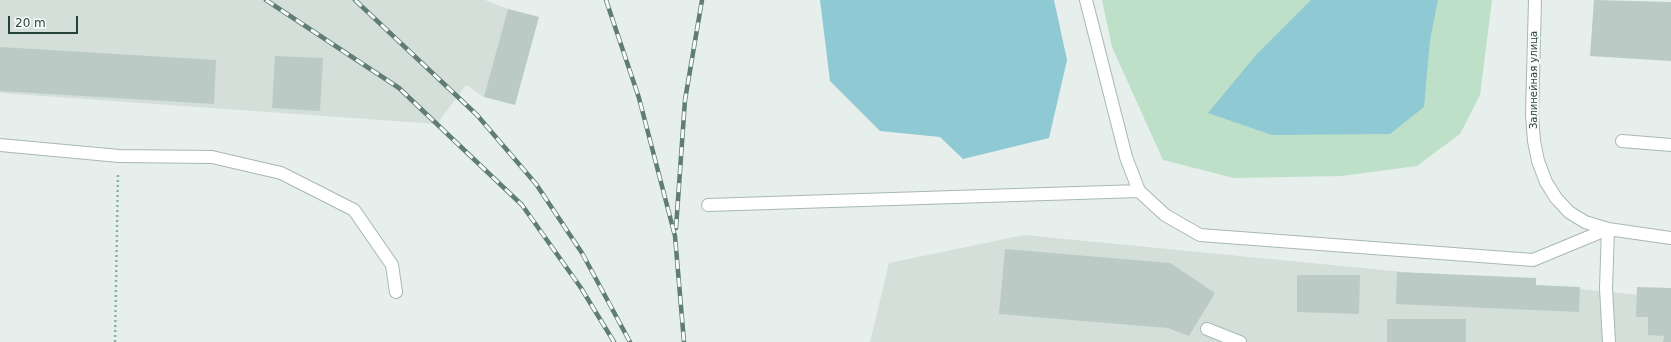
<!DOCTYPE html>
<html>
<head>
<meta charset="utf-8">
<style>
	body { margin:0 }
	#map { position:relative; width:1671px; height:342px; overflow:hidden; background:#e6efeb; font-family:"DejaVu Sans",sans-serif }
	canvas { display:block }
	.scale { position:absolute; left:8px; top:16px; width:70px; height:18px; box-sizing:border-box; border:2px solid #24423a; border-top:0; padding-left:5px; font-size:12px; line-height:14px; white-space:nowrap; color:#24423a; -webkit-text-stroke:3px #f7fbf9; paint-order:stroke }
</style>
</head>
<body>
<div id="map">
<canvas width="1671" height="342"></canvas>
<div class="scale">20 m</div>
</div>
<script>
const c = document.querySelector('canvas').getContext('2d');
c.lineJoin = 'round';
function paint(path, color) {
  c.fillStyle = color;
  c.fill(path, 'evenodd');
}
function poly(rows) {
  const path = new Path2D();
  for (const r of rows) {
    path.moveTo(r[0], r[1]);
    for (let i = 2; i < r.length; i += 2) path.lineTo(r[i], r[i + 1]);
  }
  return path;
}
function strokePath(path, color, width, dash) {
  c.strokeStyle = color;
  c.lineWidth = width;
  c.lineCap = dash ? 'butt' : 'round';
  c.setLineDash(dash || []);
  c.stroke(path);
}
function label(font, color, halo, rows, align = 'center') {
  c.font = font + ' "DejaVu Sans",sans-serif';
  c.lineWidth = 4;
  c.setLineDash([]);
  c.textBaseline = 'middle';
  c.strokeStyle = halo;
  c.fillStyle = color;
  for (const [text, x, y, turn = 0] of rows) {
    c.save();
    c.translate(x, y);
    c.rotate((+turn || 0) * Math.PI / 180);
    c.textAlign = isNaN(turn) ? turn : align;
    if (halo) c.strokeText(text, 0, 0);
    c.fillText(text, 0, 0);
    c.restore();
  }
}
paint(poly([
	[0,0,485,0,508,9,539,17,484,97,466,85,437,124,0,93],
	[1024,235,1671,298,1671,342,870,342,889,263]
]), '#d4dfda');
paint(poly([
	[1102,0,1492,0,1480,95,1460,134,1417,166,1342,176,1234,178,1163,160,1112,47]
]), '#bfe0c8');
paint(poly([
	[820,0,1054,0,1067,60,1049,138,963,159,940,137,880,131,830,81],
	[1311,0,1438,0,1430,40,1424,107,1390,134,1272,135,1208,113,1256,55]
]), '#8ec9d4');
paint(poly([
	[1594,0,1671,2,1671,61,1590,56],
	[508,9,539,17,515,105,484,97],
	[0,47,216,60,214,104,0,91],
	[275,56,323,58,320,111,272,108],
	[1005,249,1170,263,1215,293,1189,336,1168,328,999,314],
	[1397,272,1536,278,1536,285,1580,287,1579,312,1396,304],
	[1297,275,1360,275,1359,314,1297,312],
	[1637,287,1671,288,1671,342,1663,342,1664,336,1648,335,1648,317,1636,317],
	[1387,319,1466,319,1466,342,1387,342]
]), '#bbcac4');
const minor = poly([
	[1086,0,1126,157,1139,191,1165,215,1200,235,1533,260,1608,229,1606,288,1609,342],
	[1535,0,1532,115,1534,141,1538,161,1546,182,1556,198,1569,212,1585,222,1608,229,1671,238],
	[1622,141,1671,145],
	[0,145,119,156,212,157,281,173,354,210,392,265,396,292],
	[708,205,1139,191],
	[1207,329,1240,342]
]);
strokePath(minor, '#a8b8b2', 14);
strokePath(poly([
	[115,342,118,172]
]), '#86b3a5', 2.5, [2, 3]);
strokePath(minor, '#fff', 12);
const rail = poly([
	[266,0,399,88,522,205,581,288,614,342],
	[355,0,477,115,536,184,582,253,630,342],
	[606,0,639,98,675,236,684,342],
	[676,228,685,100,702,0]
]);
strokePath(rail, '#5f7d75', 4.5);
strokePath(rail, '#f7fbf9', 3, [9]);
label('10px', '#24423a', '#f7fbf9', [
	["Залинейная улица",1534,80,-90]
]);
</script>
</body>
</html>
